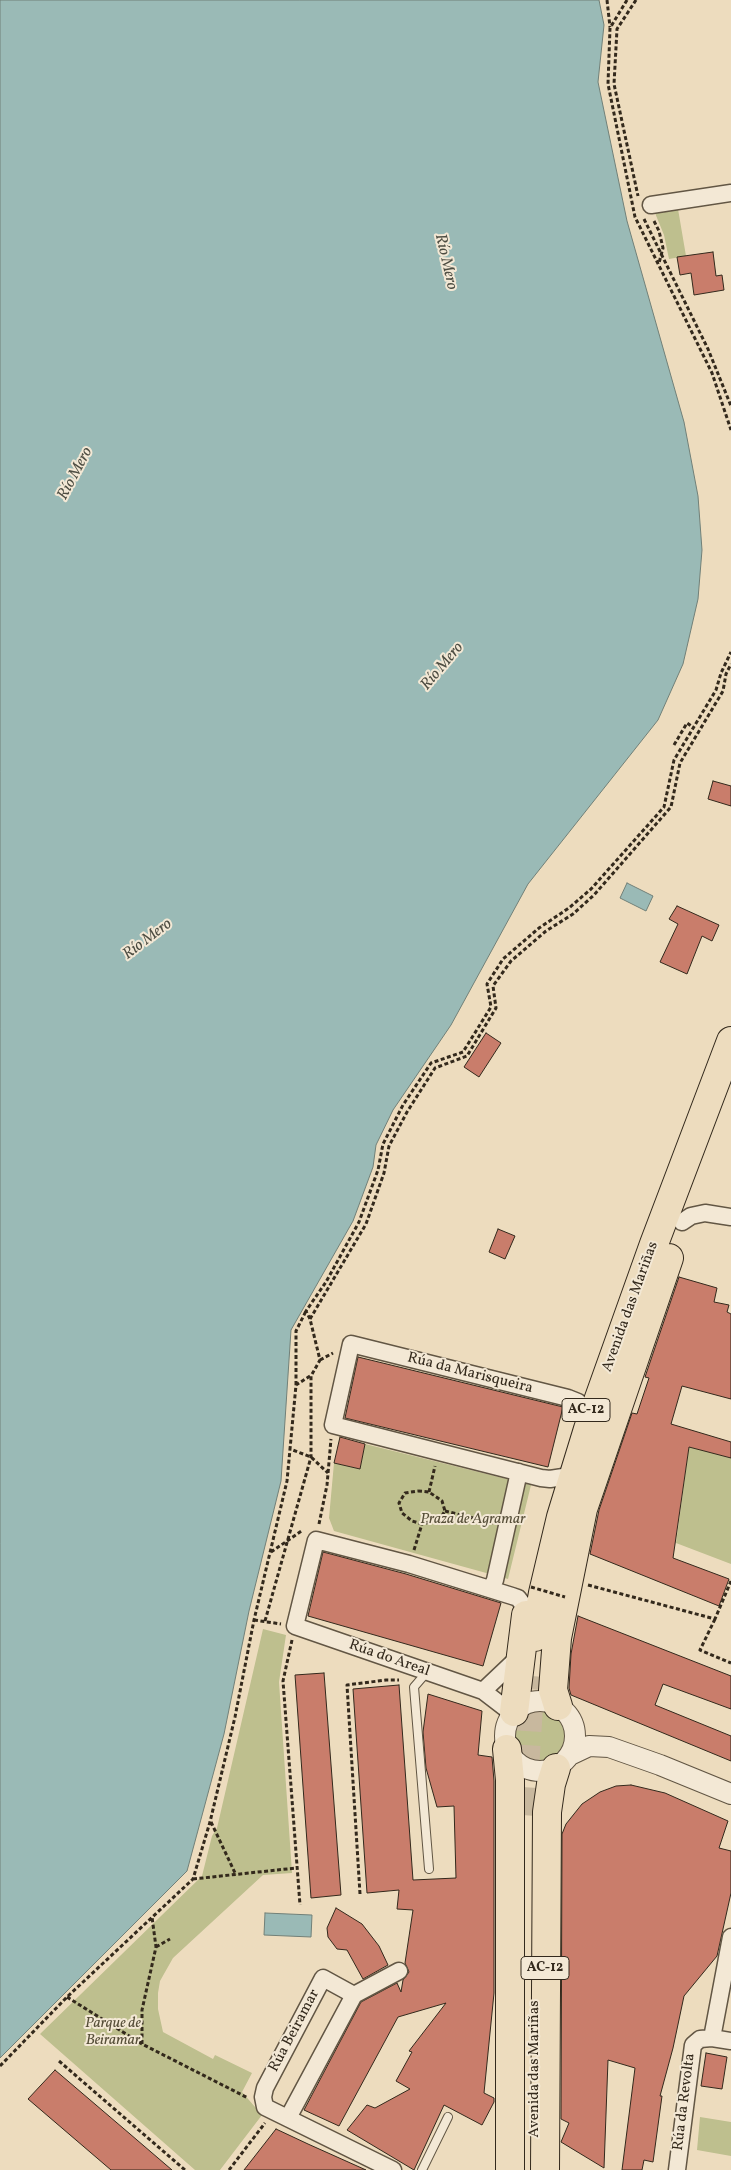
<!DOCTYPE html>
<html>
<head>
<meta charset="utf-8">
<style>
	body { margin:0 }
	canvas { display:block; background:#eddcbe }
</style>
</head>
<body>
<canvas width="731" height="2170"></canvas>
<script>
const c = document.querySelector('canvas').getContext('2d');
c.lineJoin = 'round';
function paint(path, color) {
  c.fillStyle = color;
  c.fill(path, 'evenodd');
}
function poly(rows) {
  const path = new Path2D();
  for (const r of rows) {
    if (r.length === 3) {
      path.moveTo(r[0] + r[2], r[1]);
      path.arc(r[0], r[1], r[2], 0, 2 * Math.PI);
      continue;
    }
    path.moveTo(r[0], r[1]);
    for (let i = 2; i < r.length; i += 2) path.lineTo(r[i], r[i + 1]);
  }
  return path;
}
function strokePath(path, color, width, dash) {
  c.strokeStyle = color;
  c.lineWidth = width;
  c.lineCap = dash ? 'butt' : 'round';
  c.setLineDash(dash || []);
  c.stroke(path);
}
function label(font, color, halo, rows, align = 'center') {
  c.font = font + ' Vollkorn,serif';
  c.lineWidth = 4;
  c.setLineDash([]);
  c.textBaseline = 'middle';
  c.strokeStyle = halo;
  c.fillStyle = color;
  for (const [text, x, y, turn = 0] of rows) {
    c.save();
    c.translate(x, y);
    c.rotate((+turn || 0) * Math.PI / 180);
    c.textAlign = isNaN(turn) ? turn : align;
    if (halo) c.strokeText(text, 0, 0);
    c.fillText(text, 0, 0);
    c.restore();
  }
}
paint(poly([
	[678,209,686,256,669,259,664,235,655,213],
	[365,1444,531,1485,508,1579,334,1531,329,1518,334,1463,360,1469],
	[689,1447,731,1458,731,1564,676,1543],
	[263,1629,286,1635,279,1682,292,1873,263,1875,173,1958,160,1981,158,1993,158,2009,163,2032,213,2059,215,2055,252,2073,242,2092,262,2115,220,2170,195,2170,40,2034,202,1876,212,1836,217,1828],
	[539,1736,27],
	[700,2117,731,2122,731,2156,697,2150]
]), '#bebf8e');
const water = poly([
	[0,0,599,0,604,25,598,82,627,221,684,422,698,496,702,550,698,599,683,664,658,720,528,884,451,1025,393,1110,376,1145,373,1167,353,1221,291,1330,281,1481,249,1611,224,1734,187,1871,0,2058,0,0],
	[627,883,653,896,646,911,620,898,627,883],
	[265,1913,312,1915,311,1937,264,1935,265,1913]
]);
paint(water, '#9abab6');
strokePath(water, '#718078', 1);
const building = poly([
	[713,252,716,276,722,275,724,290,694,295,691,273,680,275,677,257,713,252],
	[713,781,731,786,731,806,708,799,713,781],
	[677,906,719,925,712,941,702,936,687,974,660,962,678,924,669,919,677,906],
	[486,1033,501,1043,479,1077,464,1067,486,1033],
	[498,1229,515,1236,505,1259,489,1252,498,1229],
	[679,1277,717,1288,714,1302,729,1305,727,1312,731,1314,731,1399,682,1386,671,1424,731,1442,731,1458,689,1447,673,1558,729,1579,719,1606,590,1554,599,1510,632,1413,637,1414,649,1378,645,1377,679,1277],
	[358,1357,563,1407,548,1467,345,1418,358,1357],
	[340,1437,365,1444,360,1469,334,1463,340,1437],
	[323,1552,406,1574,501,1603,483,1666,308,1616,323,1552],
	[578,1616,731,1676,731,1709,663,1684,655,1705,731,1736,731,1761,571,1695,569,1688,571,1654,578,1616],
	[324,1673,341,1895,311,1898,295,1675,324,1673],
	[399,1685,413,1880,456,1878,454,1806,437,1807,426,1768,423,1732,428,1694,482,1711,478,1755,492,1757,494,1781,494,1993,484,2093,494,2098,494,2102,482,2125,444,2105,414,2170,347,2130,367,2105,375,2108,410,2089,396,2081,412,2052,409,2051,446,2003,398,2017,339,2126,304,2110,361,2002,397,1983,401,1992,403,1980,409,1972,405,1963,413,1910,397,1909,399,1890,367,1893,353,1689,399,1685],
	[631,1785,665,1793,728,1821,719,1848,731,1851,731,1893,717,1956,684,1996,673,2048,660,2096,662,2096,653,2162,644,2160,642,2170,622,2170,635,2068,608,2060,604,2168,561,2142,569,2123,561,2119,562,1834,566,1824,582,1804,600,1792,616,1786,631,1785],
	[336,1908,362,1924,379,1946,388,1965,363,1979,347,1950,337,1949,328,1937,327,1928,336,1908],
	[706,2053,727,2057,722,2089,701,2086,706,2053],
	[55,2070,130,2134,172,2170,111,2170,28,2099,55,2070],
	[276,2129,308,2144,366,2170,244,2170,276,2129]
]);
paint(building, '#c97d6b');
strokePath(building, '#33291c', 1);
strokePath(poly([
	[522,1815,531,1676]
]), '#c8b89e', 28, [28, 14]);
const service = poly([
	[427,1672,414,1687,429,1869],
	[422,2170,448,2117]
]);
const minor = poly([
	[651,205,731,193],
	[682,1222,691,1216,705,1213,731,1217],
	[563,1477,550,1479,541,1478,333,1425,351,1344,568,1398,578,1402,586,1411],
	[491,1589,495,1580,519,1472],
	[483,1691,521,1655],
	[513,1714,483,1691,295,1626,316,1540,409,1564,512,1596,518,1598,527,1610],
	[354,1995,399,1971],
	[712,2038,731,1937],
	[288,2118,354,1995,323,1978,265,2088,263,2097,265,2107,393,2170],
	[677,2170,693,2045,700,2039,712,2038,731,2041]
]);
const tertiary = poly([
	[540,1736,35],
	[570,1755,589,1746,609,1747,660,1765,731,1794]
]);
const trunk = poly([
	[535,1637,543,1593,561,1517,588,1429,654,1244,731,1041],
	[558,1706,553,1690,557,1638,583,1509,669,1258],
	[514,1712,526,1615],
	[507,1749,510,1780,510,2170],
	[545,2170,547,1812,551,1784,556,1768]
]);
strokePath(service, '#625644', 10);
strokePath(minor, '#625644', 19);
strokePath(tertiary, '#625644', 22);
strokePath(trunk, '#33291c', 30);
strokePath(poly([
	[607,0,610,27],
	[627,0,610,28,608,84,635,217,712,373,731,430],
	[636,0,617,29,614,84,638,196],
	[644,219,708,349,731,406],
	[654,221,659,231,663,248,659,263],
	[674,745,687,723,694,728],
	[310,1319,366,1224,384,1173,389,1146,407,1112,435,1068,467,1056,496,1008,493,986,511,961,546,931,573,914,594,895,671,807,680,763,723,691,726,674,731,664],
	[320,1360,333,1353],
	[310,1376,296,1385,290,1449,311,1457,328,1473],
	[296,1385,296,1331,306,1311],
	[418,1491,429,1492,442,1501,445,1511,439,1520,422,1524,412,1521,402,1513,399,1503,405,1493,418,1491],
	[429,1492,435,1466],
	[445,1511,493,1523],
	[319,1524,327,1485,331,1439],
	[414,1550,422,1524],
	[271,1552,303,1530],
	[588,1585,715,1619,731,1581],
	[715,1619,700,1650,731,1663],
	[254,1620,281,1624],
	[265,1621,311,1457,311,1376,320,1360,310,1319,306,1311,326,1282,359,1222,378,1170,383,1144,403,1105,431,1063,463,1052,491,1007,487,984,503,959,539,928,569,908,591,889,664,807,674,760,716,690,721,673,731,652],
	[292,1640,283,1681,300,1905],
	[211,1822,236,1875],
	[193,1879,296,1868],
	[360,1894,347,1685,386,1680,399,1680],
	[156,1947,170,1939],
	[67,1997,142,2044,248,2098],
	[142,2044,142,2010,156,1947,152,1917],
	[59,2061,185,2170],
	[0,2066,67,1997,193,1879,210,1822,235,1717,254,1620,287,1481,290,1449],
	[229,2170,265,2123]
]), '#33291c', 3, [4, 2.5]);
strokePath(service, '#f3e8d5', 8);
strokePath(minor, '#f3e8d5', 16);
strokePath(tertiary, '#f3e8d5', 20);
strokePath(trunk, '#eddcbe', 28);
strokePath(poly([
	[531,1587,565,1597]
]), '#33291c', 3, [4, 2.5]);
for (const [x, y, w] of [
	[586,1410,48],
	[545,1968,48]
]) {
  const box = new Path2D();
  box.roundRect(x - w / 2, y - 11.5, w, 23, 4);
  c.fillStyle = '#f3e8d5';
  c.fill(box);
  strokePath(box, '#33291c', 1);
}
label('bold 14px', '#33291c', null, [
	["AC-12",586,1410],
	["AC-12",545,1968]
]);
label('15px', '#33291c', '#f3e8d5', [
	["Avenida das Mariñas",631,1307,-70],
	["Rúa da Marisqueira",470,1374,14],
	["Rúa do Areal",389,1659,19],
	["Rúa Beiramar",295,2031,-62],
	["Avenida das Mariñas",535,2069,-90],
	["Rúa da Revolta",685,2102,-83]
]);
label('italic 15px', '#564e38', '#f3e8d5', [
	["Praza de Agramar",473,1520],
	["Parque de",113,2024],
	["Beiramar",113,2041]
]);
label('italic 16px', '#4d4d42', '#f3e8d5', [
	["Río Mero",445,262,77],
	["Río Mero",76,474,-62],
	["Río Mero",443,667,-50],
	["Río Mero",148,940,-37]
]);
</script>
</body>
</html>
